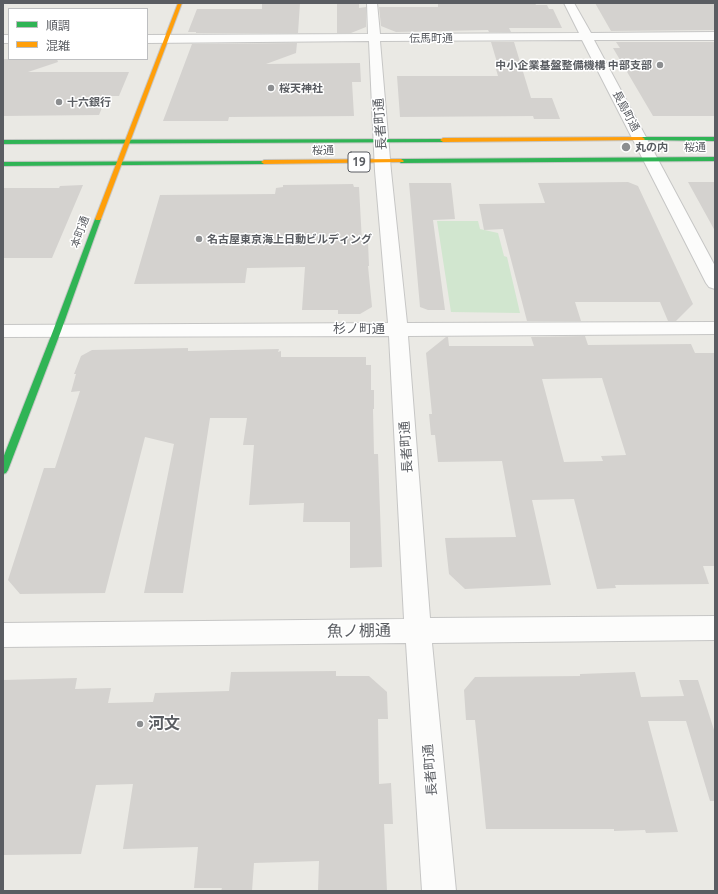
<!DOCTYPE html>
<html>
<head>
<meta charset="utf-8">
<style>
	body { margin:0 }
	#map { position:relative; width:718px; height:894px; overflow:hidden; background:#eae9e4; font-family:Ubuntu,"Noto Sans JP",sans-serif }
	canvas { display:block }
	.frame { position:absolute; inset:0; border:4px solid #5a5d62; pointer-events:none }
	.legend { position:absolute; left:8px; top:8px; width:140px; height:52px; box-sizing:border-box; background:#fff; border:1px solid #bdbec0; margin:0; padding:5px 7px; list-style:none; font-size:12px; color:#5a5d62 }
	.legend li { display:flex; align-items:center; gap:8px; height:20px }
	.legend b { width:20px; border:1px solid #bdbec0 }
</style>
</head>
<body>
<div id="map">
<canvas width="718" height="894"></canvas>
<div class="frame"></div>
<ul class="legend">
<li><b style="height:5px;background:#30b455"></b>順調</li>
<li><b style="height:5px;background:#ff9f0a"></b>混雑</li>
</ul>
</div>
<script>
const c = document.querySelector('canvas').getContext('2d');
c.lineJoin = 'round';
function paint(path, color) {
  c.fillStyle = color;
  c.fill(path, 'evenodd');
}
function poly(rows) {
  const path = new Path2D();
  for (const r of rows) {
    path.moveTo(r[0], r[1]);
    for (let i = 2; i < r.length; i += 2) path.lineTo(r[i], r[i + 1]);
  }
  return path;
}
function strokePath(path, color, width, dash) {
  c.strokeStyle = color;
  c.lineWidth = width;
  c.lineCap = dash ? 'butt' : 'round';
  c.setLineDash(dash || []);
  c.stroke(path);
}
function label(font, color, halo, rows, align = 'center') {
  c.font = font + ' Ubuntu,"Noto Sans JP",sans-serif';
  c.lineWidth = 3;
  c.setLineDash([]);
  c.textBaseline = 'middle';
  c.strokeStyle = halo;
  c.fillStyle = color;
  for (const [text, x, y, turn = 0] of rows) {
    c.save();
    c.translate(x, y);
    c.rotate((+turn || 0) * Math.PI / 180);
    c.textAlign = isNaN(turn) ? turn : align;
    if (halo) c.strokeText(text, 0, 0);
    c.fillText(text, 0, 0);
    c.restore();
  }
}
paint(poly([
	[437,221,478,221,480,229,498,233,504,256,507,257,520,313,451,312]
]), '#d1e6cf');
paint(poly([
	[262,3,300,3,298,33,196,33,196,32,188,32,197,9,262,9],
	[337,3,359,3,359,8,366,7,366,27,351,33,337,33],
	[438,3,535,3,536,5,547,5,549,9,553,9,562,28,509,28,511,32,489,32,488,30,396,32,381,26,379,7,438,7],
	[595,3,715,3,715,30,611,31],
	[491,42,514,42,531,98,552,98,560,119,534,119,533,116,400,117,397,76,498,76,496,69,499,69],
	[616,42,715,42,715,116,653,116,613,48,620,48],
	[297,43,296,53,266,64,360,63,361,82,352,82,354,116,229,117,228,121,163,121,192,44],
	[3,59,57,59,58,62,28,72,129,72,119,96,107,96,99,115,3,116],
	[628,182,638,186,693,304,676,321,668,321,660,302,575,302,581,321,527,321,503,229,484,230,479,204,545,203,538,183],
	[688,182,715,182,715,231],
	[409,183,451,183,455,219,433,220,445,310,428,310,420,307],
	[353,184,354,187,359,187,362,242,368,242,369,266,368,266,372,307,360,314,338,314,338,310,302,310,305,267,247,268,245,283,134,284,160,195,275,194,276,188,283,187,283,185],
	[83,185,52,258,3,258,3,188,59,188,60,186],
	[585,336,588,345,691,344,695,353,715,353,715,566,703,566,709,584,615,585,616,588,597,589,574,499,532,500,551,585,465,589,449,574,445,538,516,537,502,461,438,462,435,435,431,435,429,414,432,414,426,353,446,337,448,337,449,346,534,346,531,337],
	[602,378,626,455,601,456,603,461,564,462,542,379],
	[188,348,188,351,279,349,278,352,281,351,281,357,366,357,366,365,371,365,371,390,374,390,374,409,373,409,374,454,378,454,382,567,350,568,350,522,303,522,304,503,249,505,254,445,243,445,247,418,210,418,183,593,144,593,174,444,145,437,105,593,20,594,8,580,44,468,55,468,80,391,71,392,76,374,74,374,81,356,92,350],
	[336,671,336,676,369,676,387,692,388,719,378,719,379,784,391,783,393,824,384,824,387,891,318,891,319,861,254,863,252,891,221,891,222,888,194,888,198,847,123,849,133,784,96,785,81,854,3,855,3,680,77,678,75,689,111,688,108,703,153,702,155,693,229,691,231,672],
	[635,672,641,697,684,696,679,680,698,680,715,733,715,801,710,801,686,721,648,721,678,832,646,833,645,830,614,831,614,829,486,829,475,720,466,720,464,690,475,677,580,676,580,674]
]), '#d4d2cf');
const street = poly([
	[367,3,377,3,380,34,579,33,564,3,574,3,591,33,715,32,715,40,594,40,715,266,715,289,709,287,706,283,582,40,380,41,391,171,407,323,715,322,715,334,408,336,430,618,715,616,715,640,432,643,456,891,422,891,406,643,3,647,3,623,404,619,389,336,3,337,3,325,388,323,375,171,369,41,147,43,147,35,368,34,367,3],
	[3,35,9,35,9,43,3,43,3,35]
]);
const fast = poly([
	[642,137,715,137,715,141,640,140,639,139,642,137],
	[445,139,446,140,443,142,3,144,3,140,445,139],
	[715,157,715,161,401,163,398,161,401,159,715,157],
	[266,161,266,163,264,164,3,166,3,162,266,161],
	[98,217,101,219,61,331,8,470,6,473,3,474,3,458,53,331,95,219,98,217]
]);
const slow = poly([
	[178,3,182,3,101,219,100,220,96,220,95,219,178,3],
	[642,137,645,139,644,140,443,142,440,140,443,138,642,137],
	[401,159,404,161,403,162,264,164,261,162,264,160,401,159]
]);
strokePath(street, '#c6c6c5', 2);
strokePath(fast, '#c7c7c6', 2);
strokePath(slow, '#c7c7c6', 2);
paint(street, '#fcfcfb');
paint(fast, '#30b455');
paint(slow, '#ff9f0a');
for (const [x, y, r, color] of [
	[660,65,4,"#8c8e90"],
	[271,88,4,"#8c8e90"],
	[59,102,4,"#8c8e90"],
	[626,147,5,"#8c8e90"],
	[199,239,4,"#8c8e90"],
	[140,724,4,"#8c8e90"]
]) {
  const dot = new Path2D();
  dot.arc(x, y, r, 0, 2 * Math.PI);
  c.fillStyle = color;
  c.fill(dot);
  strokePath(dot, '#fff', 1.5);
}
label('11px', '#5a5d62', '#fff', [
	["伝馬町通",431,38],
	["長島町通",626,111,62],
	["桜通",695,147],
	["桜通",323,150],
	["本町通",80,232,-70]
]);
label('bold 11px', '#5a5d62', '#fff', [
	["中小企業基盤整備機構 中部支部",652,65,"right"],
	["桜天神社",279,88],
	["十六銀行",67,102],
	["丸の内",635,147],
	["名古屋東京海上日動ビルディング",207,239]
], 'left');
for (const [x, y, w] of [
	[359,162,22]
]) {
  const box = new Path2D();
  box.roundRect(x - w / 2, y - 10, w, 20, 3);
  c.fillStyle = '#fff';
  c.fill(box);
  strokePath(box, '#5a5d62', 1);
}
label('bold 12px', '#5a5d62', null, [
	["19",359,162]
]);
label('13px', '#5a5d62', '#fff', [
	["長者町通",380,124,-94],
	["杉ノ町通",359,329],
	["長者町通",406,447,-94],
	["長者町通",430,770,-95]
]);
label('16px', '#5a5d62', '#fff', [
	["魚ノ棚通",359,631,-1]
]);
label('bold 16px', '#5a5d62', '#fff', [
	["河文",148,724]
], 'left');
</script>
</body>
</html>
